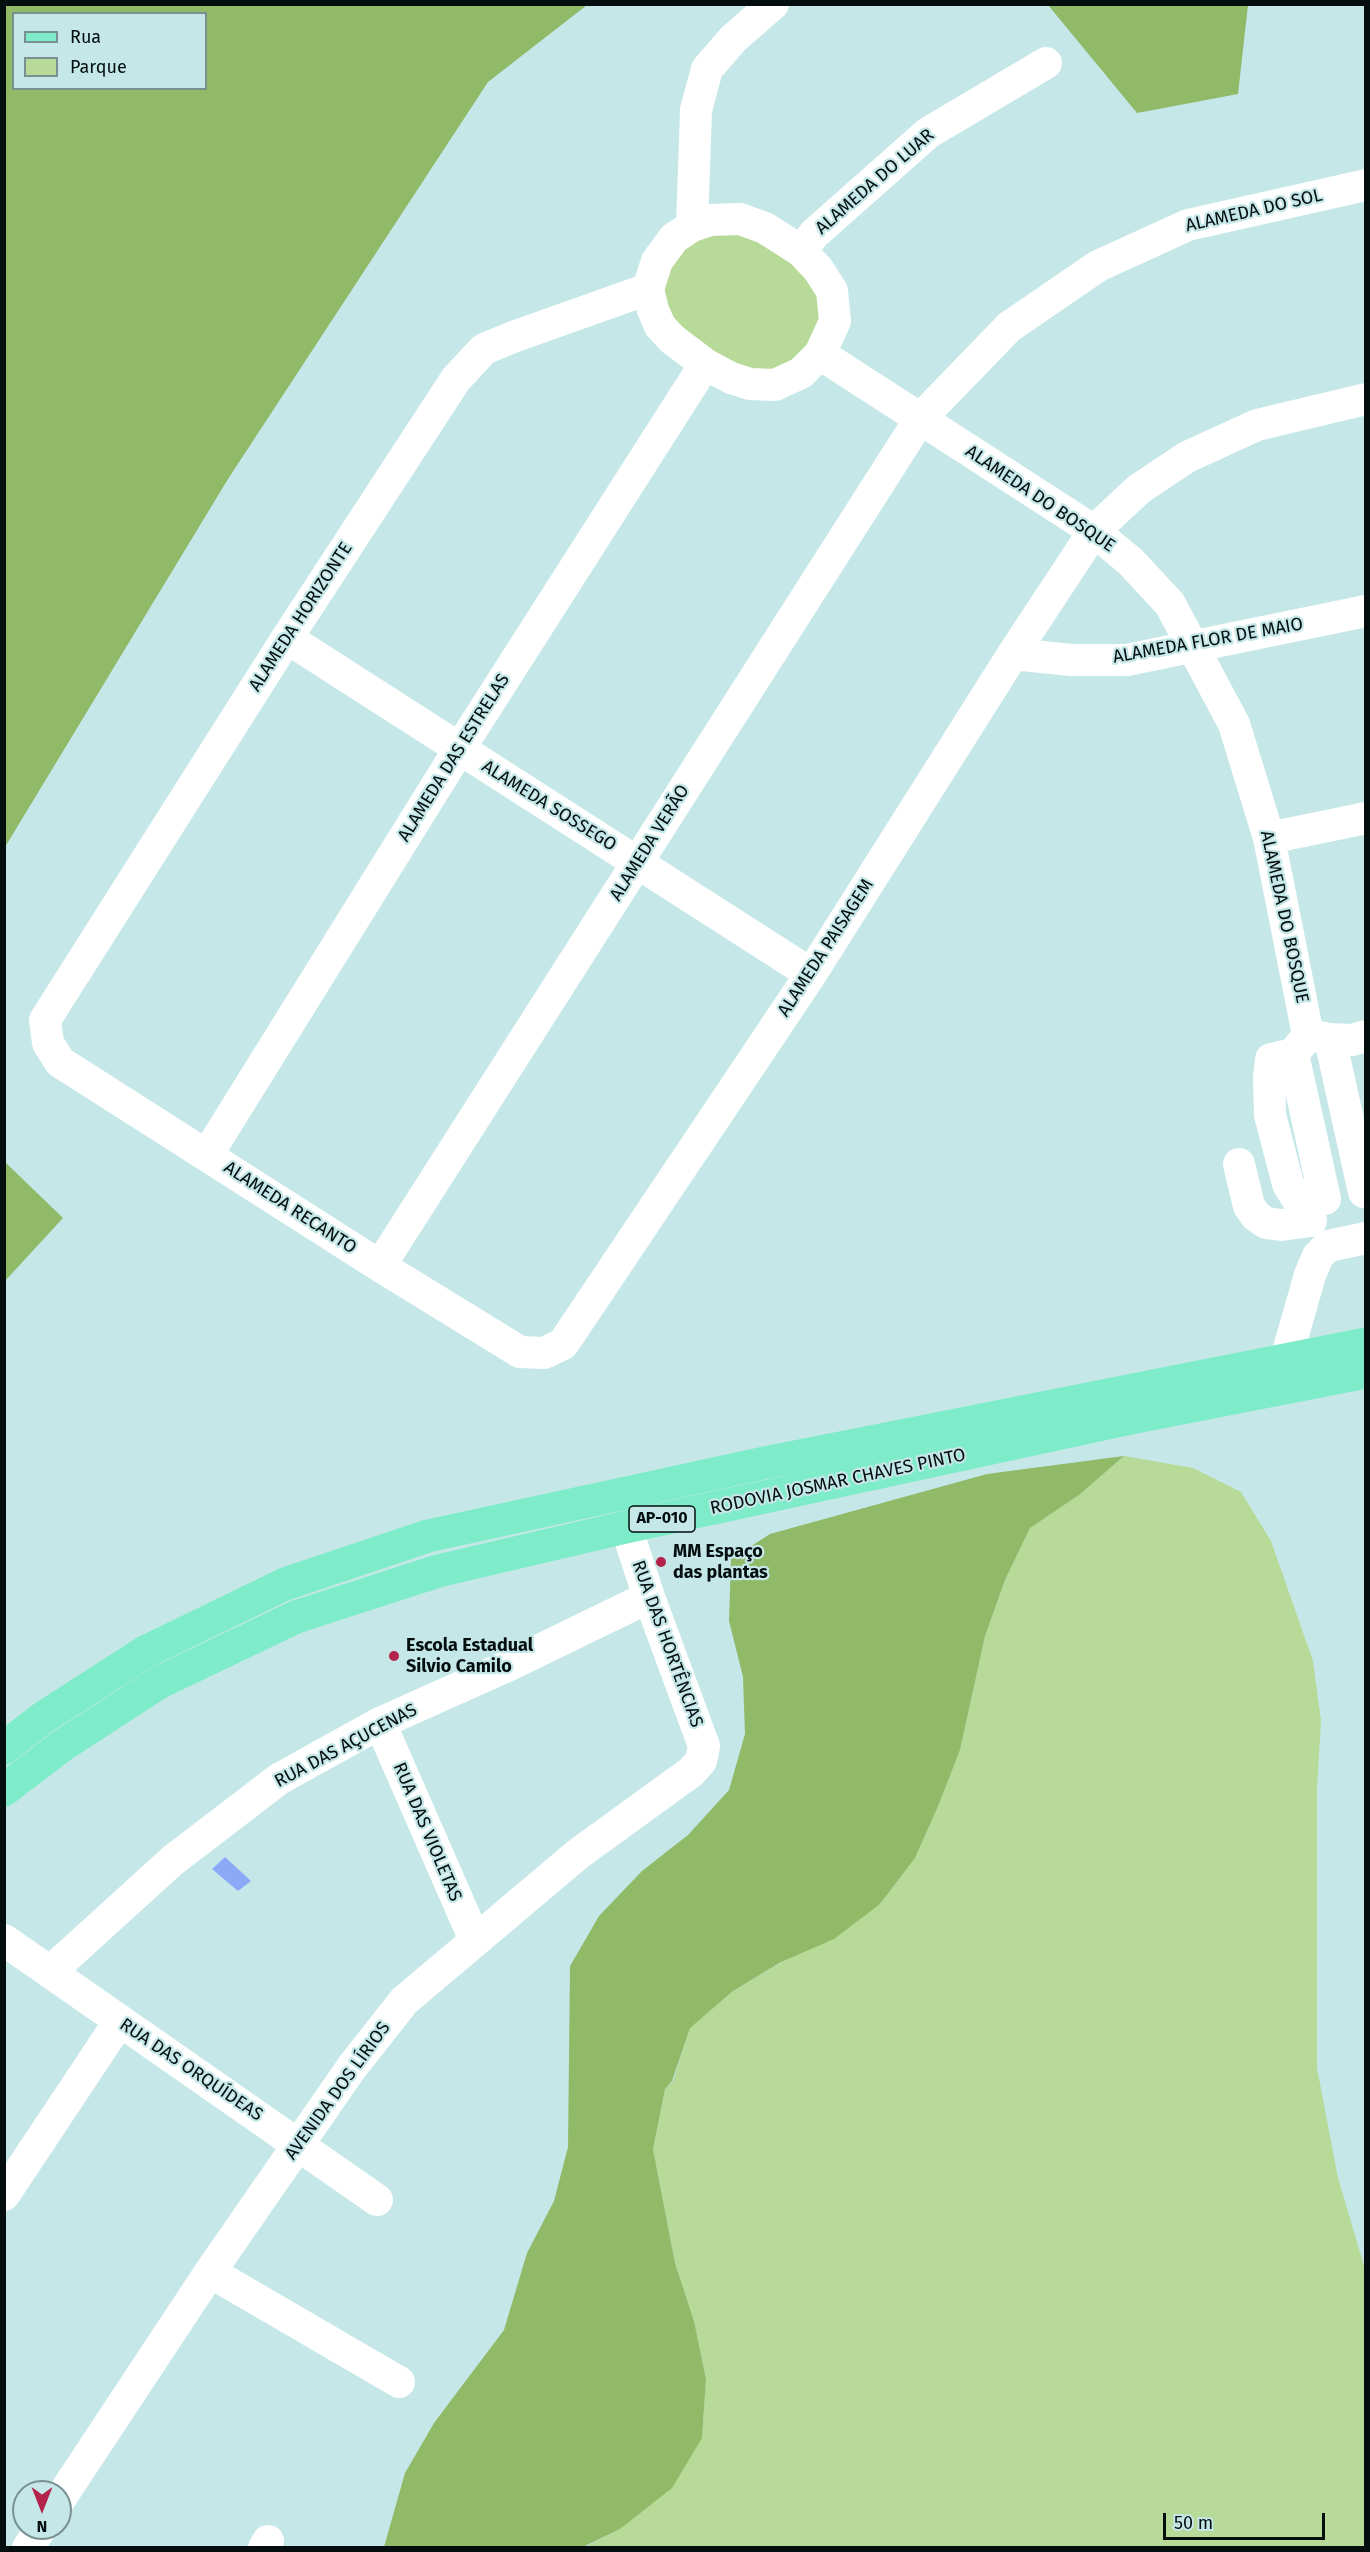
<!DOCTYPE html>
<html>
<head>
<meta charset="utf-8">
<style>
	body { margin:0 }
	#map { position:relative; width:1370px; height:2552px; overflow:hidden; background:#c5e7e8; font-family:"Fira Sans",sans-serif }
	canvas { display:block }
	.frame { position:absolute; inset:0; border:6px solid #040e0f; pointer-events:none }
	.legend { position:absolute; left:12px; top:12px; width:195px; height:78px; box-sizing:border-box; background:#c5e7e8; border:2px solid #789091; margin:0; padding:8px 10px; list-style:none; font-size:18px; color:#040e0f }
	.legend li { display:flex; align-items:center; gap:12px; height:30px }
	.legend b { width:30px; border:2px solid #789091 }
	.north { position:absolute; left:12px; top:2480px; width:60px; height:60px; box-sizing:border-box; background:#c5e7e8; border:2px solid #789091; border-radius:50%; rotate:180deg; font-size:16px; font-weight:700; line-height:24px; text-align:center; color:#040e0f }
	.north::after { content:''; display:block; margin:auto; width:21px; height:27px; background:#b3224b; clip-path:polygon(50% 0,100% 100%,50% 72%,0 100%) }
	.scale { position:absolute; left:1163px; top:2513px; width:162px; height:27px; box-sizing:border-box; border:3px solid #040e0f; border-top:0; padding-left:8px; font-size:18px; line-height:21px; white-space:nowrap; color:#040e0f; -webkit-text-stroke:4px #c5e7e8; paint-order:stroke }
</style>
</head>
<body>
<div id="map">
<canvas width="1370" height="2552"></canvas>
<div class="frame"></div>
<ul class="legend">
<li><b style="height:8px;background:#7eecc8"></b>Rua</li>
<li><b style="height:16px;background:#b7da98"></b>Parque</li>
</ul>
<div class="north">N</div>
<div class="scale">50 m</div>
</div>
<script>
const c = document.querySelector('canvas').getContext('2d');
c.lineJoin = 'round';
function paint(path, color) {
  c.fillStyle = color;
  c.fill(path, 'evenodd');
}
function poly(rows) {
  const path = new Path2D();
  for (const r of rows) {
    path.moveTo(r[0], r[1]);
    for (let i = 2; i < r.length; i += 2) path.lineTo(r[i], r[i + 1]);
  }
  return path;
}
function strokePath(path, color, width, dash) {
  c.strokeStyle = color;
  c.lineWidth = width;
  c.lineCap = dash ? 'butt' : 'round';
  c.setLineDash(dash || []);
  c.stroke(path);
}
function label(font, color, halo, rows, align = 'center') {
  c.font = font + ' "Fira Sans",sans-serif';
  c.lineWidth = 4.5;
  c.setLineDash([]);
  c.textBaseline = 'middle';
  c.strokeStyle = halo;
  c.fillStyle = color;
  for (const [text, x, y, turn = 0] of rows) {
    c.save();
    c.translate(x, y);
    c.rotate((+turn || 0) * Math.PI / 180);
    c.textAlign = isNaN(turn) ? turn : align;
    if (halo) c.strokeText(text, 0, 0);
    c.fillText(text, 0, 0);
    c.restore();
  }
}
paint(poly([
	[738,232,759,239,792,261,820,295,822,319,809,346,793,362,772,372,752,371,712,353,671,319,662,290,669,267,683,247,697,238],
	[1124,1456,1193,1468,1241,1492,1271,1541,1313,1661,1321,1721,1317,1788,1317,2068,1338,2178,1365,2269,1365,2547,583,2548,620,2529,702,2438,706,2379,694,2321,675,2263,653,2149,665,2089,673,2081,690,2027,733,1991,880,1904,915,1858,939,1804,960,1750,985,1636,1005,1580,1030,1528,1079,1495]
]), '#b7da98');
paint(poly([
	[5,4,587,5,488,82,228,479,5,847],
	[14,14,206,14,206,88,14,88],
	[1048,5,1248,5,1238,94,1137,113],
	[5,1162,63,1218,5,1281,4,1281],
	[1124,1456,1079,1495,1030,1528,1005,1580,985,1636,960,1750,939,1804,915,1858,880,1904,834,1939,781,1962,733,1991,690,2028,672,2081,665,2089,653,2149,675,2263,694,2321,706,2379,702,2438,672,2488,620,2529,583,2547,384,2547,405,2473,434,2423,504,2330,527,2253,554,2201,568,2147,570,1966,599,1916,642,1871,688,1835,729,1790,745,1734,743,1677,729,1621,731,1559,770,1534,987,1474]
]), '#90b968');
paint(poly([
	[225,1857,251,1881,238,1891,212,1869]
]), '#8ca9f7');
strokePath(poly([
	[740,219,765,228,801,251,818,269,832,291,835,321,820,354,801,373,775,385,750,384,731,378,705,364,672,339,660,326,653,310,648,289,657,261,674,238,692,226,710,220,740,219],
	[692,226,696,110,707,69,733,39,773,4],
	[801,251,814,234,928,133,1046,63],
	[648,289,513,337,484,349,456,379,287,638,45,1020,48,1043,60,1062,380,1266,520,1352,544,1353,563,1344,811,974,1013,654,1094,531,1139,489,1187,457,1257,425,1366,399],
	[820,354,1094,531,1131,562,1170,604,1234,724,1269,838,1308,1035],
	[287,638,811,974],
	[1013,654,1071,660,1127,660,1366,611],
	[1269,838,1366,818],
	[1308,1035,1330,1039,1364,1192],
	[1306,1038,1293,1054,1325,1199],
	[1330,1039,1352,1040,1366,1036],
	[207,1155,460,748,705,364],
	[1239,1164,1249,1206,1256,1216,1266,1223,1281,1225,1311,1221,1288,1184,1270,1115,1269,1077,1271,1059,1293,1054],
	[380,1266,920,419,1009,327,1098,266,1188,225,1366,185],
	[1286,1359,1310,1275,1318,1256,1328,1246,1366,1238],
	[380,1723,475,1940],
	[4,1940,377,2200],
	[51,1971,172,1861,279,1779,380,1723,505,1667,649,1597],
	[4,2195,119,2022],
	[210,2272,399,2382],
	[60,2499,210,2272,352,2067,404,2001,578,1854,691,1772,701,1761,704,1746,649,1597,626,1527],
	[28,2548,41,2528],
	[264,2548,268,2541]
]), '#fff', 32);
strokePath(poly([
	[4,1748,44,1717,145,1652,285,1584,428,1536,764,1463,1366,1344],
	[4,1790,63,1745,160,1682,296,1617,438,1571,626,1527,1130,1418,1366,1372]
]), '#7eecc8', 33);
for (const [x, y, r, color] of [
	[661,1562,6,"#b3224b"],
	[394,1656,6,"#b3224b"]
]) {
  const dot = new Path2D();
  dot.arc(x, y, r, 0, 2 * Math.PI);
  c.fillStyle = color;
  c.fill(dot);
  strokePath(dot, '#c5e7e8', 2);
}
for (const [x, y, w] of [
	[662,1519,66]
]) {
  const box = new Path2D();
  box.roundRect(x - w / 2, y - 13, w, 26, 4.5);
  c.fillStyle = '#c5e7e8';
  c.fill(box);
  strokePath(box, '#040e0f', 1.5);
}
label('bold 16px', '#040e0f', null, [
	["AP-010",662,1519]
]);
label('18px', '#040e0f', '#c5e7e8', [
	["ALAMEDA DO LUAR",875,182,-41],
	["ALAMEDA DO SOL",1254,211,-13],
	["ALAMEDA DO BOSQUE",1040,499,34],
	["ALAMEDA HORIZONTE",301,617,-57],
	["ALAMEDA FLOR DE MAIO",1208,641,-10],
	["ALAMEDA DAS ESTRELAS",454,758,-58],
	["ALAMEDA SOSSEGO",549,806,32],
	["ALAMEDA VERÃO",650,843,-58],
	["ALAMEDA DO BOSQUE",1284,917,78],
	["ALAMEDA PAISAGEM",826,948,-57],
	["ALAMEDA RECANTO",290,1208,33],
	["RODOVIA JOSMAR CHAVES PINTO",838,1482,-12],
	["RUA DAS HORTÊNCIAS",667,1644,70],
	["RUA DAS AÇUCENAS",346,1746,-28],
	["RUA DAS VIOLETAS",427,1832,67],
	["RUA DAS ORQUÍDEAS",191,2070,34],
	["AVENIDA DOS LÍRIOS",338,2091,-54]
]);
label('bold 18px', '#040e0f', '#c5e7e8', [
	["MM Espaço",673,1552],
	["das plantas",673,1573],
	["Escola Estadual",406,1646],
	["Silvio Camilo",406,1667]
], 'left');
</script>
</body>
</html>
